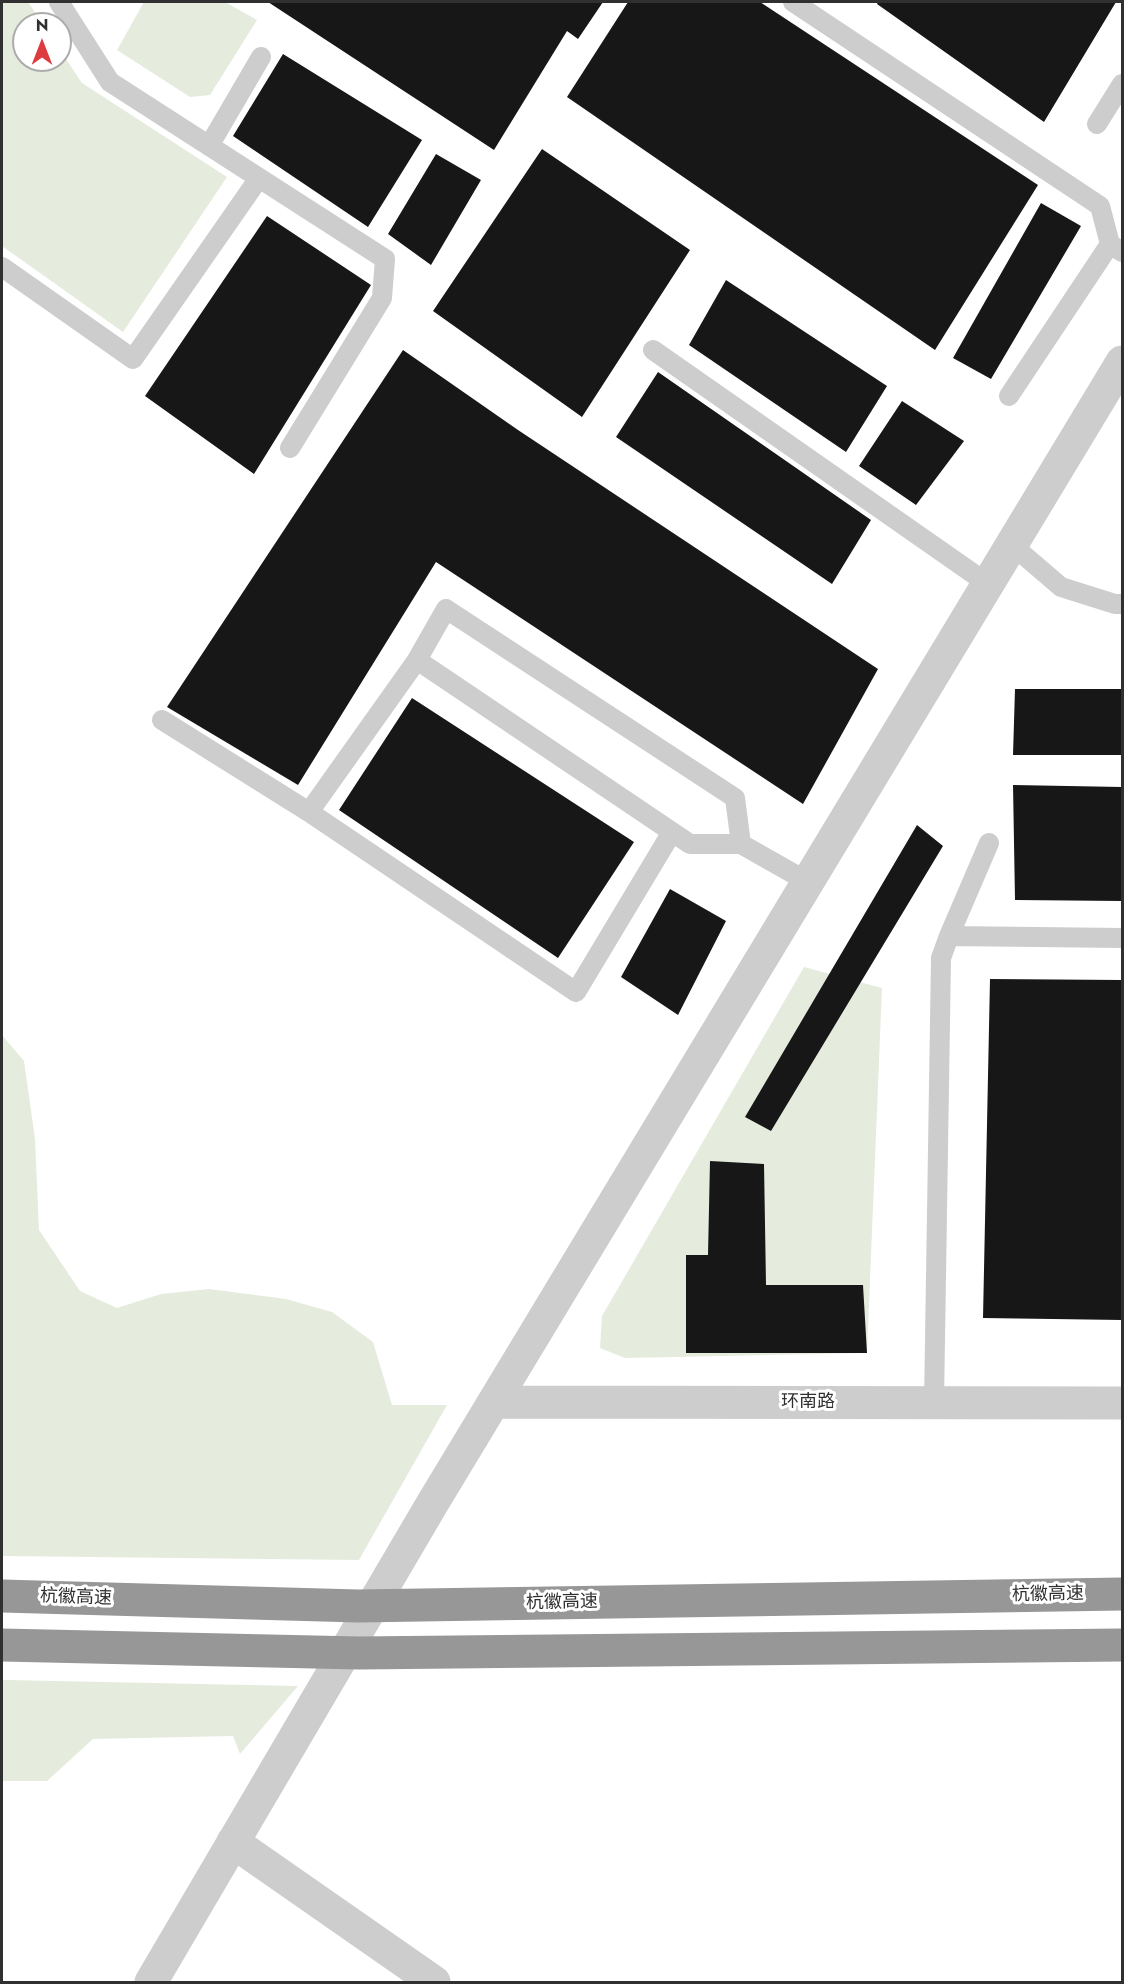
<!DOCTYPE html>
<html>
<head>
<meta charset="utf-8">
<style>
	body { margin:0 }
	#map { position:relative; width:1124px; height:1984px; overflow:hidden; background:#fff; font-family:Jost,sans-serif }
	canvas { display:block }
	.frame { position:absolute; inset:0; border:3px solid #303030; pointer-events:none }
	.north { position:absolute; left:12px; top:12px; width:60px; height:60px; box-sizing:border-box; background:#fff; border:2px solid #acacac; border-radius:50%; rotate:0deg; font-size:16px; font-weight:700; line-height:24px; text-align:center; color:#303030 }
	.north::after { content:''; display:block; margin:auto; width:21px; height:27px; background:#dd3b40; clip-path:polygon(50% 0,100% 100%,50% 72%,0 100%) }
</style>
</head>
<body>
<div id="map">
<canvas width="1124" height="1984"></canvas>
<div class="frame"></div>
<div class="north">N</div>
</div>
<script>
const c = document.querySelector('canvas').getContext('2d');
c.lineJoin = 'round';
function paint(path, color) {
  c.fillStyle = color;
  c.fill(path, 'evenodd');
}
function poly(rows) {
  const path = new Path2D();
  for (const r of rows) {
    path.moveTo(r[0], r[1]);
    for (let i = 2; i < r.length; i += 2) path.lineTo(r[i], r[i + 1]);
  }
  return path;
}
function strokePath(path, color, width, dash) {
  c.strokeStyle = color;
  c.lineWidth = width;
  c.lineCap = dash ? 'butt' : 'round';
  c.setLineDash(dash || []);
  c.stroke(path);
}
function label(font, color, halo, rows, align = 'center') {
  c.font = font + ' Jost,"Noto Sans SC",sans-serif';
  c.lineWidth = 6;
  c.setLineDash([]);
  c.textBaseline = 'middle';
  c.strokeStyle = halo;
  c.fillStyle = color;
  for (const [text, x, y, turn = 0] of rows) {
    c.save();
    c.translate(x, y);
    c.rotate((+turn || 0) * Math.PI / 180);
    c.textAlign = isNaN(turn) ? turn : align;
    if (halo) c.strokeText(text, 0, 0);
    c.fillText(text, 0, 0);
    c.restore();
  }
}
paint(poly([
	[2,2,28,2,43,24,24,24,24,60,60,60,60,50,82,83,227,177,123,332,2,246],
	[144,2,225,2,257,20,210,95,190,97,117,50],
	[804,967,882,988,867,1353,625,1358,600,1348,602,1316],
	[2,1035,24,1061,35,1139,39,1230,80,1291,117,1308,161,1294,209,1289,286,1299,332,1312,373,1342,392,1405,447,1405,359,1560,2,1556],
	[2,1680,8,1680,298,1686,240,1754,233,1736,93,1739,47,1781,2,1781]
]), '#e5ecde');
paint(poly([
	[268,2,603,2,578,39,567,31,494,150],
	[628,2,760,2,1038,185,935,350,567,97],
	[878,2,1116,2,1044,122,877,4],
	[283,54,422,140,368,227,233,136],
	[542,149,690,250,582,417,433,311],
	[436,154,481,180,431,265,388,234],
	[1041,203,1081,226,991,379,953,358],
	[267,216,371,285,254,474,145,396],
	[726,280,887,386,846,452,689,345],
	[403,350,518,430,878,669,803,804,436,562,298,785,167,707],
	[658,372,871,520,832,584,616,437],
	[902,401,964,441,916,505,859,466],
	[1015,689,1122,689,1122,755,1013,755],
	[412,698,634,842,558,958,339,810],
	[1013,785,1122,787,1122,901,1015,900],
	[917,825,943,846,771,1131,745,1117],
	[670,889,726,921,678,1015,621,977],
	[990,979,1122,980,1122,1320,983,1318],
	[710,1161,764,1164,766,1285,863,1285,867,1353,686,1353,686,1255,708,1255]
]), '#171717');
strokePath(poly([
	[59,2,110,82,385,259,382,298,290,448],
	[793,2,1100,206,1110,244,1122,252],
	[1097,124,1122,84],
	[209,146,261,57],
	[2,267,133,359,259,178],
	[653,350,988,584],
	[1009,396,1110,244],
	[1012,545,1061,587,1115,604,1122,604],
	[162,720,309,812,576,992,672,832],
	[309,812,417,660],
	[741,844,690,844,417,660,446,609,735,798,741,844,808,882],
	[949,936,1122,938],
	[934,1403,941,958,949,936,989,843]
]), '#cdcdcd', 20);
strokePath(poly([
	[233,1842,434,1982]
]), '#cdcdcd', 33);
strokePath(poly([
	[494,1402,1122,1403],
	[151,1982,432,1504,1122,362]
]), '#cdcdcd', 33);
strokePath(poly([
	[2,1596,358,1606,1122,1594],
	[2,1645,359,1653,1122,1645]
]), '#979797', 33);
label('18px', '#303030', '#fff', [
	["环南路",808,1403],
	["杭徽高速",1048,1595,-1],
	["杭徽高速",76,1598,2],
	["杭徽高速",562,1603,-1]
]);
</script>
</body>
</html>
